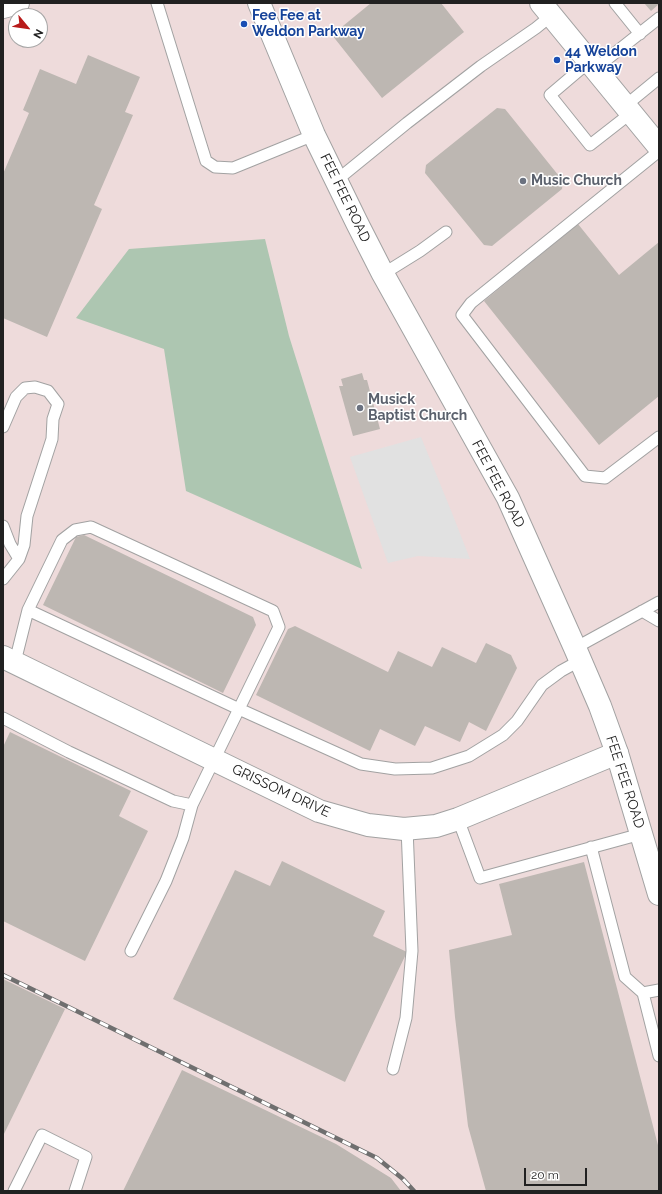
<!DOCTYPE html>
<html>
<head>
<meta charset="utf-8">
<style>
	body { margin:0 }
	#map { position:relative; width:662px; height:1194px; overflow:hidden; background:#f0eee9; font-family:Raleway,sans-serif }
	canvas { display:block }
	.frame { position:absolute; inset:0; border:4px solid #212121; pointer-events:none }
	.north { position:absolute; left:8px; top:8px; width:40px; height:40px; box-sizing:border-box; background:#fff; border:1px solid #a6a6a6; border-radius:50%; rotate:119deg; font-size:11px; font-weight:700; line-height:16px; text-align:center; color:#212121 }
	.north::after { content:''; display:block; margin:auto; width:14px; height:18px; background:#b81b1a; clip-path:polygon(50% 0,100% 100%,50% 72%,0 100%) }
	.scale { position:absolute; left:524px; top:1168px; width:63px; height:18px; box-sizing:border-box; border:2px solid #212121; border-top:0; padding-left:5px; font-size:12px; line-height:14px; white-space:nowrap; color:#212121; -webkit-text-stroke:3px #fff; paint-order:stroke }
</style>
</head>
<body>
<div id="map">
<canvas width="662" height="1194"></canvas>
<div class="frame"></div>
<div class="north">N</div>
<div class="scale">20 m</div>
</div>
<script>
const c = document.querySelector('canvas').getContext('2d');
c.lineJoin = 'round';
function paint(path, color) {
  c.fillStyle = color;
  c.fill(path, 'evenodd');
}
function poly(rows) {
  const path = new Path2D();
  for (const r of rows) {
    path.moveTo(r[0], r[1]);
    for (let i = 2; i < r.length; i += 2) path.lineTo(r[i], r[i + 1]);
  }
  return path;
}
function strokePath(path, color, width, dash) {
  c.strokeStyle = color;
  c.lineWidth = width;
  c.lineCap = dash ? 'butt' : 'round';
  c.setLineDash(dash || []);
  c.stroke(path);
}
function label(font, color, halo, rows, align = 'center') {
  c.font = font + ' Raleway,sans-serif';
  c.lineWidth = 3;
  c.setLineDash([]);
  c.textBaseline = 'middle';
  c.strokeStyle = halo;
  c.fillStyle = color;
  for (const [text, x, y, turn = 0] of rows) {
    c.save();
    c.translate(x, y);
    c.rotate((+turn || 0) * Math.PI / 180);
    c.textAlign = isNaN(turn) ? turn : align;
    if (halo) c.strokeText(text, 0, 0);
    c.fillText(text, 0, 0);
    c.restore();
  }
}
paint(poly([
	[3,3,659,3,659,1191,3,1191],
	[16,16,40,16,40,40,16,40]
]), '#eedbdb');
paint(poly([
	[265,239,289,336,362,569,186,491,164,349,76,318,129,249]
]), '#adc6b1');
paint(poly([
	[421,437,452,513,470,559,418,556,388,563,350,457]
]), '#e1e1e1');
paint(poly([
	[371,3,441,3,464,32,382,98,332,35],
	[644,3,659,3,659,4,651,11],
	[88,55,140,77,125,112,133,115,94,205,102,209,47,337,3,318,3,174,29,113,23,110,40,69,76,84],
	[497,108,505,109,563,181,562,189,492,246,484,245,425,173,426,165],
	[578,224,619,275,659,242,659,396,599,445,484,301],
	[362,373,364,380,367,380,380,429,353,436,339,386,343,386,341,379],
	[84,535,253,617,256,625,223,693,43,605,76,537],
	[295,626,388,672,398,651,432,667,442,647,476,663,486,643,511,655,517,668,486,731,469,722,460,742,425,726,415,746,380,729,370,751,256,695,288,629],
	[10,732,131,791,119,816,148,831,85,961,3,921,3,747],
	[282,861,385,911,373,936,407,952,345,1082,173,999,235,870,270,886],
	[584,862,659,1149,659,1191,486,1191,468,1126,455,1017,449,950,512,935,499,884],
	[3,979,65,1009,3,1136],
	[182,1070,336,1144,391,1178,401,1191,123,1191]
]), '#bdb7b2');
const service = poly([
	[157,3,206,161,215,167,233,168,314,135],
	[615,3,640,34],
	[590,61,550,95,590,145,631,113],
	[596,68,659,18],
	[625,106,659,78],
	[659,151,471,303,462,315,585,476,605,478,659,437],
	[337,180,407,123,481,66,536,28,552,15],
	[383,274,420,251,446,232],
	[3,427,16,397,25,388,35,387,48,391,58,404,53,419,52,439,27,516,24,545,19,559,3,579],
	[3,526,10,544,19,559],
	[28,610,239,709,361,764,395,769,432,768,469,756,503,735,517,721,542,685,561,671,581,660],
	[642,611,659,621],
	[575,648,659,602],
	[3,718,69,752,173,801,192,805,279,627,273,611,91,527,75,530,62,540,28,610,15,662,11,664],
	[458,819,480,878,641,834],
	[591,847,625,977,643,993,659,1056],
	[131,951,166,881,183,838,192,805],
	[643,993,659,990],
	[393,1069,406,1018,412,951,407,828],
	[14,1191,42,1135,86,1157,75,1191]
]);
const minor = poly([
	[3,657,319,811,368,825,404,829,436,826,458,819,617,753]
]);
const tertiary = poly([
	[259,3,314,135,357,223,383,274,508,498,575,648,600,706,617,753,659,894],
	[541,3,659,147],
	[3,7,18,3]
]);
strokePath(service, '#a2a2a2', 13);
strokePath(minor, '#a2a2a2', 24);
strokePath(tertiary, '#a2a2a2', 24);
strokePath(service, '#fff', 11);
strokePath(minor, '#fff', 22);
strokePath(tertiary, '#fff', 22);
const rail = poly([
	[3,975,377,1158,403,1179,414,1191]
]);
strokePath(rail, '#6f6f6f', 4.5);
strokePath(rail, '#fff', 3, [9]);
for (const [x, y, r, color] of [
	[244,24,4,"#1a4fb4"],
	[557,60,4,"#1a4fb4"],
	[523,181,4,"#6b7280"],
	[360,408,4,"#6b7280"]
]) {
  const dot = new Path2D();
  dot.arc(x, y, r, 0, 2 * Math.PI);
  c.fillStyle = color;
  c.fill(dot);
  strokePath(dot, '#fff', 1.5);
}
label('bold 14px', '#164399', '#fff', [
	["Fee Fee at",252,16],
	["Weldon Parkway",252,32],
	["44 Weldon",565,52],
	["Parkway",565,68]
], 'left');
label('bold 14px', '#5b616d', '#fff', [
	["Music Church",531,181],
	["Musick",368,400],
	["Baptist Church",368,416]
], 'left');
label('14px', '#212121', '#fff', [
	["FEE FEE ROAD",345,198,64],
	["FEE FEE ROAD",498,484,62],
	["FEE FEE ROAD",625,782,72],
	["GRISSOM DRIVE",281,791,25]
]);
</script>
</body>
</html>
